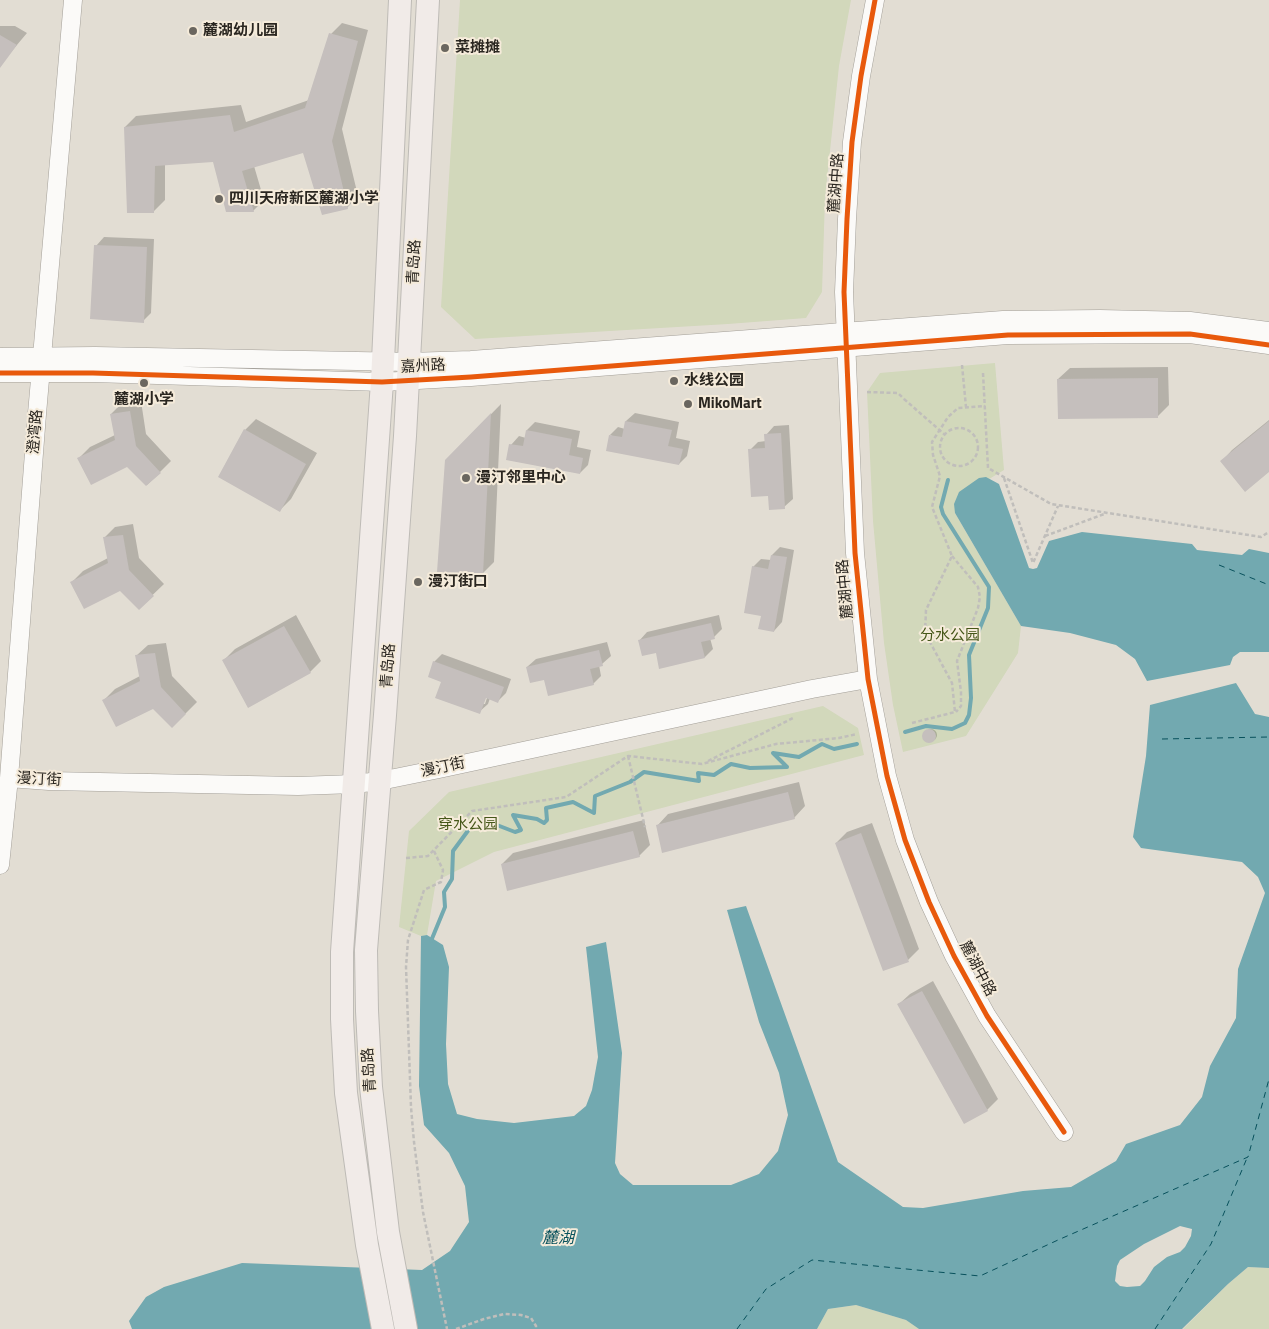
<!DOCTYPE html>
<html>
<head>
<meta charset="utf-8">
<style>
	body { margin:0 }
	canvas { display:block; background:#e2ddd3 }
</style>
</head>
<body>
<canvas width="1269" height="1329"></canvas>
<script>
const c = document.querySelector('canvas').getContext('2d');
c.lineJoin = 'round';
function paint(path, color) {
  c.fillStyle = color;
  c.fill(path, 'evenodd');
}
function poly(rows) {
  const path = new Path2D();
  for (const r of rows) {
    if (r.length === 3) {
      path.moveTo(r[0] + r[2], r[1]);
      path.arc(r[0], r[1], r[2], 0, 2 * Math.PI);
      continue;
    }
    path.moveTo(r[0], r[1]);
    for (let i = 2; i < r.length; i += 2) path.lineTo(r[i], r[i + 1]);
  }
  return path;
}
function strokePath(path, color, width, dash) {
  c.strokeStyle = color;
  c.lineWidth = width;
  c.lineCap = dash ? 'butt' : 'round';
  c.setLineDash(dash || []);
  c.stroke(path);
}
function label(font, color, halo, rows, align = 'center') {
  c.font = font + ' "Titillium Web","Noto Sans SC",sans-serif';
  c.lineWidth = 4;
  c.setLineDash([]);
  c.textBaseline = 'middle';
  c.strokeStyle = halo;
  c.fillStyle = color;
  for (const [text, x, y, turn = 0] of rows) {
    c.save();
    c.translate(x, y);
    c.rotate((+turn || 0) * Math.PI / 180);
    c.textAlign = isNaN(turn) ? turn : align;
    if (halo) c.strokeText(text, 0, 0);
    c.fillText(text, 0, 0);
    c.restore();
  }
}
paint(poly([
	[460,0,851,0,839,66,825,198,822,292,806,318,728,324,475,339,441,307],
	[995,363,1004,470,966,493,955,513,1021,626,1018,653,966,736,903,752,893,705,884,643,873,521,867,392,880,373],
	[823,706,858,728,864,755,494,852,436,881,427,935,421,936,399,927,409,831,449,792],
	[1248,1267,1269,1268,1269,1329,1183,1329,1228,1284],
	[856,1305,906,1320,919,1329,817,1329,828,1309]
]), '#d2d8bb');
paint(poly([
	[986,477,999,484,1029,568,1033,569,1037,568,1049,541,1082,532,1192,544,1197,550,1242,555,1249,549,1269,553,1269,652,1240,652,1233,657,1230,665,1147,681,1135,659,1116,645,1070,633,1021,626,955,513,954,504,959,492,979,478],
	[1236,683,1255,714,1269,717,1269,1268,1248,1267,1228,1284,1182,1329,919,1329,906,1320,856,1305,828,1309,817,1329,132,1329,129,1321,146,1297,164,1287,242,1263,422,1270,450,1251,469,1222,465,1186,449,1153,424,1125,419,1086,421,936,427,935,443,945,449,967,446,1044,448,1084,457,1114,477,1119,514,1123,574,1116,586,1106,592,1090,598,1057,586,947,606,942,622,1053,615,1163,620,1174,633,1185,731,1185,759,1174,778,1151,788,1115,779,1073,759,1022,727,910,746,906,838,1162,903,1207,923,1208,1023,1191,1071,1187,1116,1161,1126,1144,1180,1125,1202,1097,1210,1066,1236,1018,1238,969,1265,893,1258,877,1242,862,1141,848,1133,837,1146,756,1150,705],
	[1180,1226,1192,1229,1191,1236,1185,1247,1180,1252,1167,1257,1154,1267,1145,1281,1140,1286,1127,1287,1120,1286,1115,1281,1117,1266,1120,1260,1144,1244]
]), '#72a9b0');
paint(poly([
	[342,23,368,30,342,129,358,196,347,208,304,151,254,166,264,200,253,211,214,161,165,164,165,200,154,211,125,127,136,116,241,105,246,122,309,100,331,34],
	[0,26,15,26,27,33,6,58,0,59],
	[104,237,154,239,151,313,143,321,96,246],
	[1168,367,1169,405,1158,416,1058,379,1070,368],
	[141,401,146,434,171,461,147,485,128,466,79,458,90,447,115,435,111,414,122,403],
	[501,404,494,562,483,573,446,460],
	[635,413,679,422,676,438,690,441,687,456,679,464,610,435,618,427,625,429,626,421],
	[256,419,317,453,291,499,280,510,245,430],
	[1269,420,1269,471,1221,462,1232,450],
	[535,422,580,431,577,447,591,450,588,465,580,473,511,445,519,436,526,438,527,430],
	[789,425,793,499,784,507,769,495,750,450,758,442,766,441,766,435,774,426],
	[133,524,139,558,164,584,139,608,121,589,72,582,83,571,108,558,104,538,115,527],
	[780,547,794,550,782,622,774,631,762,615,753,567,761,559,771,560,772,555],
	[296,615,321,661,310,672,224,660,235,649],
	[719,615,722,629,714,637,710,638,713,649,705,657,656,651,639,641,647,632],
	[607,642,611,656,602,664,599,665,601,676,593,684,545,678,527,667,536,659],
	[166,643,172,676,197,702,185,714,104,700,115,689,140,676,136,656,148,645],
	[442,654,511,679,506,693,498,701,490,698,488,704,479,712,443,681,434,662],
	[489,692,485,704,482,704],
	[931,735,6],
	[799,782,805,806,794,818,657,826,668,814],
	[644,820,650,845,639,856,502,864,513,853],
	[872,823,919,949,908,960,836,843,847,832],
	[933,981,998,1099,987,1110,898,1005,910,994]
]), '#0003');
strokePath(poly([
	[905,732,926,726,952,729,965,723,969,715,971,698,969,655,988,608,989,587,943,514,941,507,948,480],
	[431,941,445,907,444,892,452,879,453,851,470,828,484,820,515,832,521,830,513,815,537,819,544,823,547,820,546,808,573,802,594,813,595,796,630,782,644,772,699,781,698,773,714,775,731,764,750,768,787,767,773,753,799,757,822,744,834,749,857,744]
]), '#72a9b0', 4);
strokePath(poly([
	[1219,565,1269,585],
	[1162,739,1269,737],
	[737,1329,766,1289,812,1260,980,1276,1058,1240,1248,1157,1269,1079],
	[1155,1329,1211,1244,1247,1158]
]), '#08515c', 1, [6, 5]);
paint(poly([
	[329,33,358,41,332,141,348,209,322,215,303,153,242,171,254,212,226,212,213,162,155,166,154,213,127,213,124,127,230,115,234,132,305,108],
	[0,35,17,45,0,68],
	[94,245,147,247,144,323,90,319],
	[1158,378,1158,418,1058,419,1057,379],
	[130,411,136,446,161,473,146,486,127,467,91,485,77,458,115,440,110,414],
	[491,413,483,574,437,572,445,460],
	[625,421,672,430,668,446,683,449,679,465,606,451,609,435,622,437],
	[1269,421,1269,472,1245,492,1220,461],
	[244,429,306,464,280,512,218,477],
	[526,430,572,439,569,455,583,458,580,474,506,460,509,444,523,446],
	[781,433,785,509,769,510,768,496,751,497,748,449,765,448,764,434],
	[123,535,129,570,154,596,139,610,120,591,84,609,70,582,108,563,103,537],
	[771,555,787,557,774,632,758,629,761,616,744,613,752,566,768,569],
	[711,623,715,639,701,642,705,658,659,669,656,653,642,656,638,640],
	[284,626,311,673,248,708,222,660],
	[599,650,603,666,590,669,594,685,548,696,544,680,530,683,526,667],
	[155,653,161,687,186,714,172,728,153,709,116,727,102,700,140,681,135,655],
	[433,661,504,687,498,703,486,698,480,714,435,698,441,682,428,677],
	[929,736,7],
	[788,792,795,819,662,853,656,825],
	[633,831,640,857,507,891,501,864],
	[861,833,909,962,883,971,835,843],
	[922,991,988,1111,964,1124,897,1004]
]), '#c5bfbd');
const minor = poly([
	[875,0,861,76,852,142,847,219,844,292,855,553,868,679,887,776,905,840,929,902,954,956,987,1016,1064,1132],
	[0,357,95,356,409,362,471,360,1003,320,1100,319,1190,321,1269,331],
	[0,373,93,373,382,382,471,377,1008,335,1190,334,1269,345],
	[9,778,49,781,298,786,354,784,380,781,439,769,812,689,868,679],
	[0,865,9,778,37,414,73,0]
]);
const major = poly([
	[383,1329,367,1245,346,1093,342,1019,342,952,382,382,400,0],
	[406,1329,388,1232,371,1087,367,1011,366,950,385,715,405,436,428,0]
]);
strokePath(minor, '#a39f98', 19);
strokePath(major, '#bebbb6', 24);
strokePath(poly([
	[962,365,966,407],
	[983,373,988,468,1051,504,1261,537,1269,532],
	[867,392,898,393,904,399],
	[959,447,19],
	[1004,478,1033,563,1058,506],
	[1045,536,1107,513],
	[952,556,978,587,980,597,978,608,957,661,961,692,961,706,956,712],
	[912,723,955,712,952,683,925,633,926,610,952,556,932,507,940,476,933,455,932,442,948,417,958,408,985,406],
	[628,756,645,827],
	[708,761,795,717],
	[434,851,443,870,441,882,424,890,408,940,406,967,411,1107,414,1142,423,1212,447,1329],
	[406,858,428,856,472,811,566,797,628,756,702,764,776,744,839,738,857,734],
	[456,1329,484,1319,504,1314,521,1315,531,1318,536,1326,536,1329]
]), '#c0bebb', 2.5, [4, 2.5]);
strokePath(minor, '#fbfaf8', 18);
strokePath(major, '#f1ebe8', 22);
strokePath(poly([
	[904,399,944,434]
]), '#c0bebb', 2.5, [4, 2.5]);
strokePath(poly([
	[875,0,861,76,852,142,847,219,844,292,855,553,868,679,887,776,905,840,929,902,954,956,987,1016,1064,1132],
	[0,373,93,373,382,382,471,377,1008,335,1190,334,1269,345]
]), '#e8590c', 5);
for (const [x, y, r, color] of [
	[193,31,5,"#6a665f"],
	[445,48,5,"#6a665f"],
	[219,199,5,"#6a665f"],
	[674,381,5,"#6a665f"],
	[144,383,5,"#6a665f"],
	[688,404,5,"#6a665f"],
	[466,478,5,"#6a665f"],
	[418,582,5,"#6a665f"]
]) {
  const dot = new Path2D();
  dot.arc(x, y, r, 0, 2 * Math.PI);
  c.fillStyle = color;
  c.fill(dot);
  strokePath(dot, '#f5ebda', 2);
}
label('bold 15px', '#2a2620', '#f5ebda', [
	["麓湖幼儿园",203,31],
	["菜摊摊",455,48],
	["四川天府新区麓湖小学",229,199],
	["水线公园",684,381],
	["麓湖小学",144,400,"center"],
	["MikoMart",698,404],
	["漫汀邻里中心",476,478],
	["漫汀街口",428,582]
], 'left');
label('15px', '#2a2620', '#f5ebda', [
	["麓湖中路",837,183,-86],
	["青岛路",415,262,-87],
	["嘉州路",423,367,-3],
	["澄湾路",36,432,-85],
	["麓湖中路",846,589,-95],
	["青岛路",389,666,-86],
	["漫汀街",443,768,-12],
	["漫汀街",39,780,3],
	["麓湖中路",977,969,62],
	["青岛路",370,1070,-94]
]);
label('15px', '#465719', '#f5ebda', [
	["分水公园",950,636],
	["穿水公园",468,825]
]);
label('italic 16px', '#08515c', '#f5ebda', [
	["麓湖",558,1239]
]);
</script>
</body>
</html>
